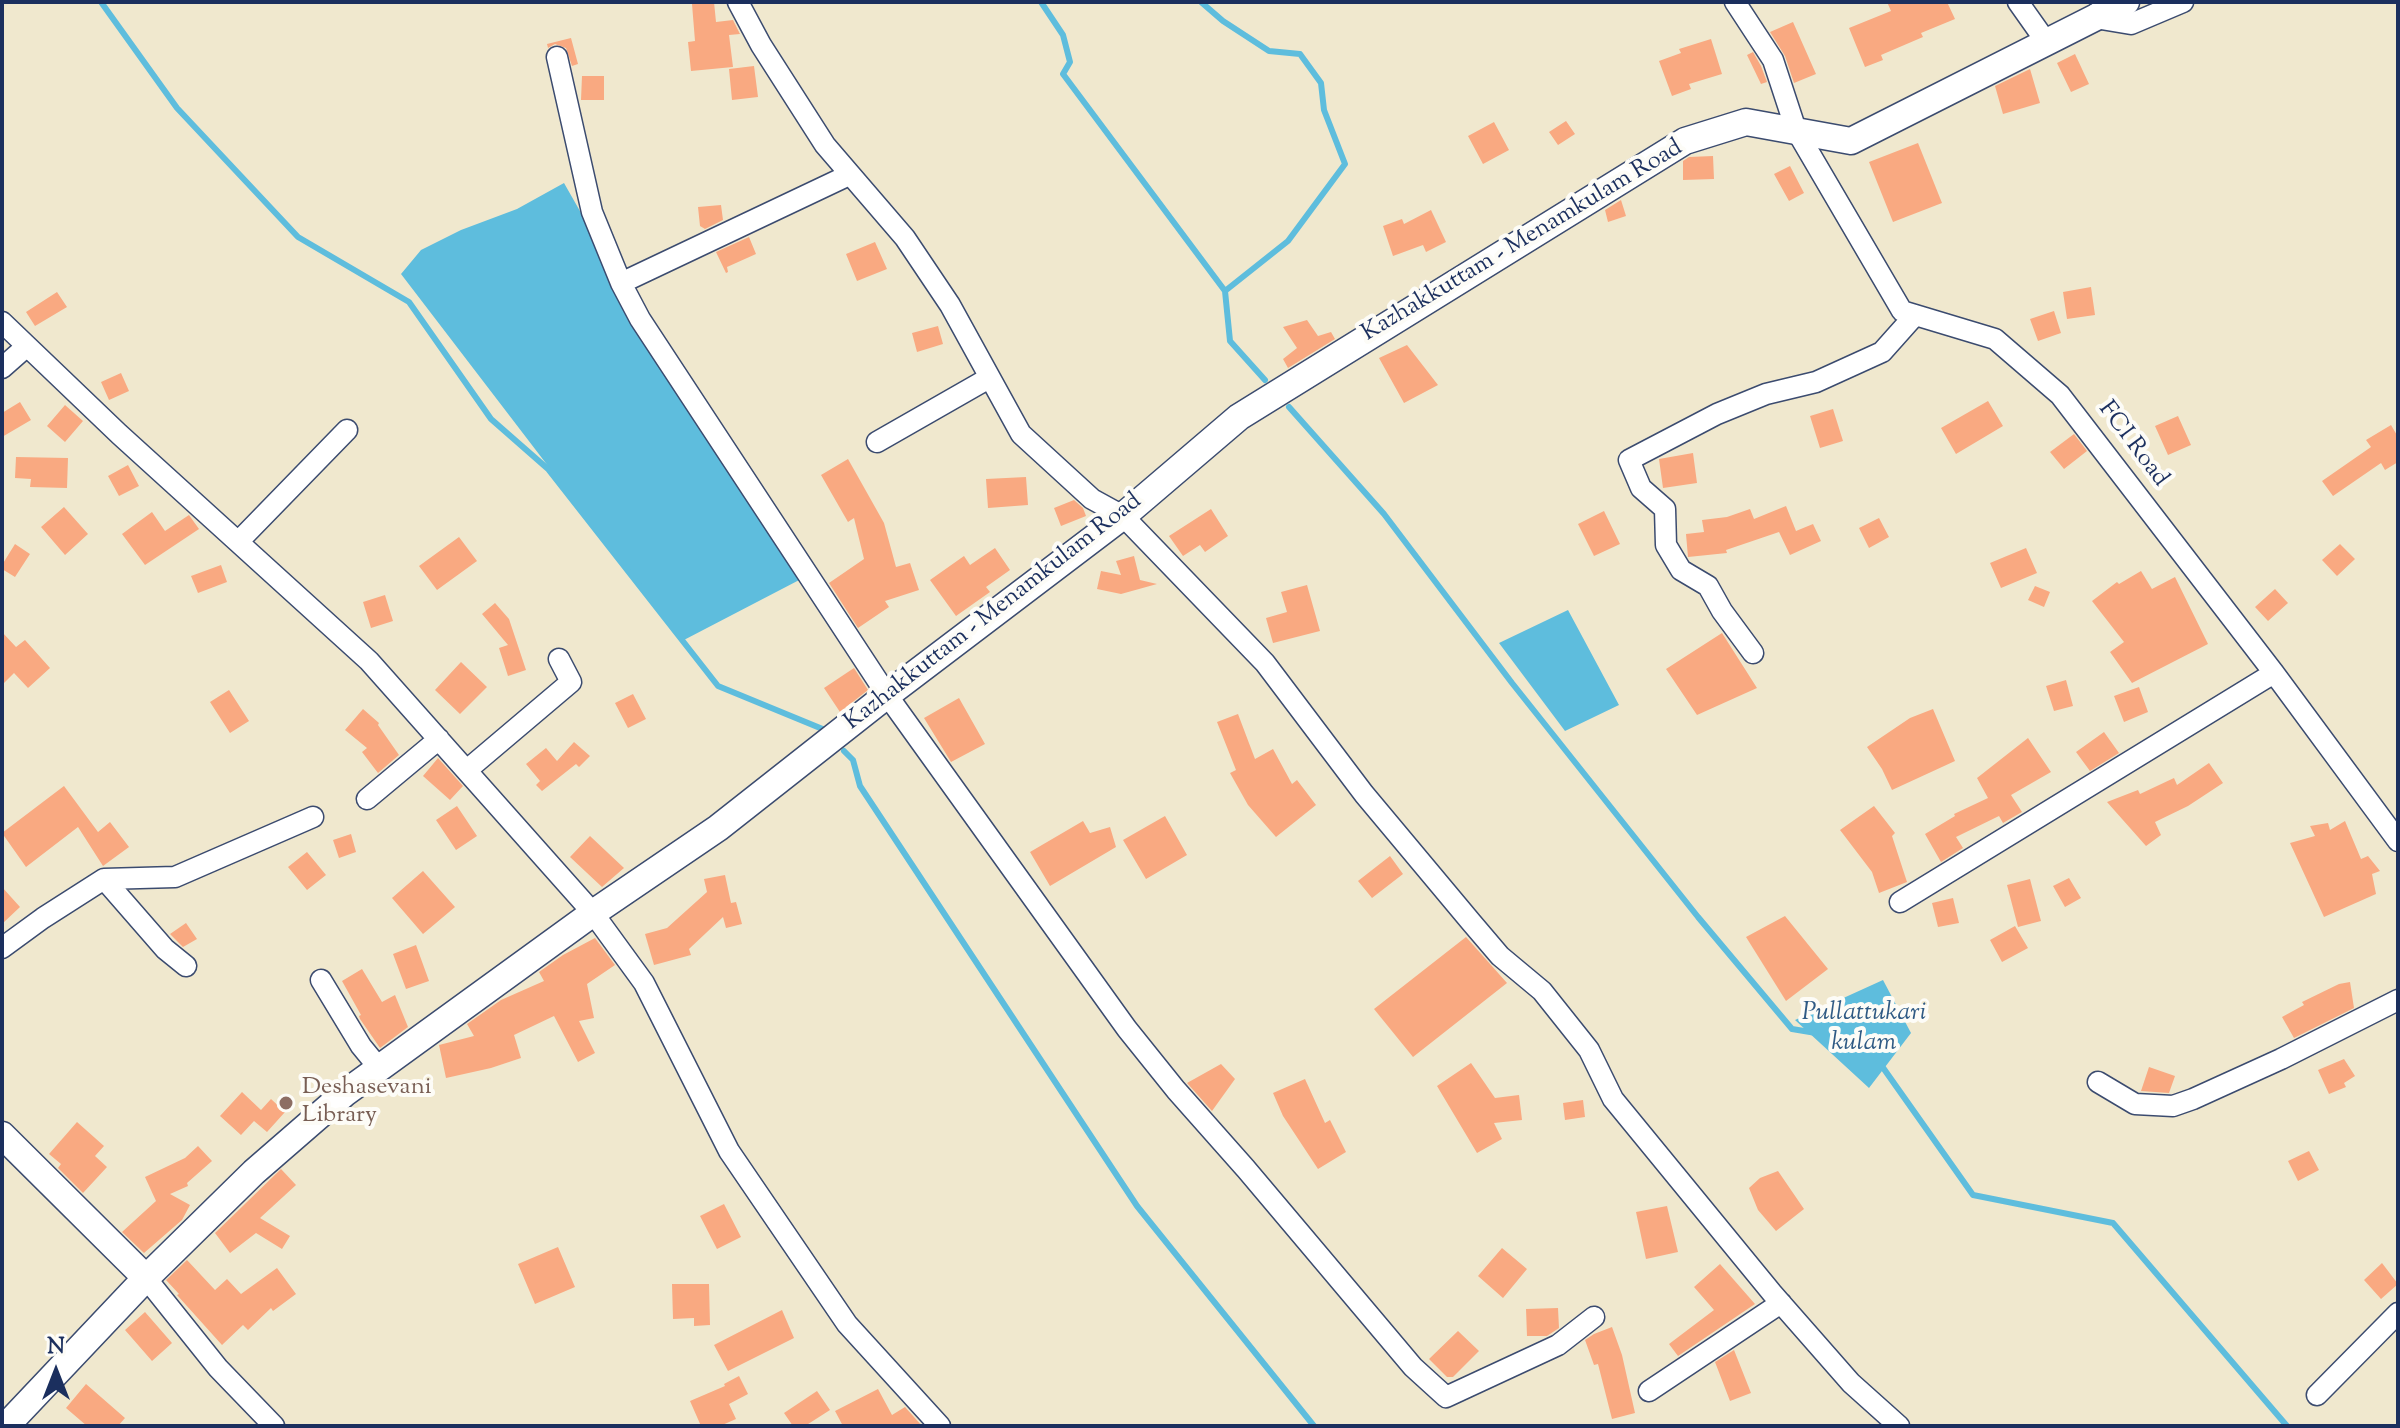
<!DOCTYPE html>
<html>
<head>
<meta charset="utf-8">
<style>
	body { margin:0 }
	#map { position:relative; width:2400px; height:1428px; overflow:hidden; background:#f0e8ce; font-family:"Sorts Mill Goudy",serif }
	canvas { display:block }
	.frame { position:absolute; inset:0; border:4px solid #1b2f5e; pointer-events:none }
	.north { position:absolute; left:16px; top:1332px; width:80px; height:80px; -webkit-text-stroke:6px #fdfcf7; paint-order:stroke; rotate:0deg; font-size:22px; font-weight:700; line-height:32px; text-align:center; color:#1b2f5e }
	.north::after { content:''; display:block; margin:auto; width:28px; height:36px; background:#1b2f5e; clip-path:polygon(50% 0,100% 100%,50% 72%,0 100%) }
</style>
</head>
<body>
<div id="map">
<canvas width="2400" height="1428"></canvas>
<div class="frame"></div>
<div class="north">N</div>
</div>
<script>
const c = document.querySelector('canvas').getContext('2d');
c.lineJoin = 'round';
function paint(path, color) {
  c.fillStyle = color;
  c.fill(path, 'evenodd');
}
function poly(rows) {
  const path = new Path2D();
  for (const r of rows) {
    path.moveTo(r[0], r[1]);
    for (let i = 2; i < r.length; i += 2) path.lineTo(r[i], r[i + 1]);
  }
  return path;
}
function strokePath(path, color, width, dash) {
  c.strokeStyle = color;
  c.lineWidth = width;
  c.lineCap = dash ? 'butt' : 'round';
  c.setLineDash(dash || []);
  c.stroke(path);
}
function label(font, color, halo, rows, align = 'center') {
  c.font = font + ' "Sorts Mill Goudy",serif';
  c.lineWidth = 8;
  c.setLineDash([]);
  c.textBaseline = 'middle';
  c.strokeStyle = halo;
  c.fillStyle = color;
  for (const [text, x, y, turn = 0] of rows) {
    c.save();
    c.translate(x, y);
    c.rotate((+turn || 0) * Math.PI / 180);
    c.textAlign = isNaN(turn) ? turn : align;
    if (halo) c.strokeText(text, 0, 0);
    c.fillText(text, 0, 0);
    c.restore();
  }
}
paint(poly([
	[564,183,597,241,805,577,682,641,401,274,421,250,461,230,517,209],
	[1568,610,1619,705,1565,731,1499,643],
	[1883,980,1911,1033,1869,1088,1795,1020]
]), '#5ebddd');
strokePath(poly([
	[101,2,177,108,298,237,409,302,491,419,548,469,718,686,825,730],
	[1041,2,1063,35,1070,62,1063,74,1225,291,1288,241,1345,164,1324,110,1321,83,1300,54,1269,51,1223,21,1201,2],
	[1225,291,1230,341,1265,380],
	[1289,407,1384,514,1512,683,1698,917,1792,1029,1816,1033],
	[844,751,853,760,860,786,1137,1206,1314,1426],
	[1879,1062,1973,1195,2113,1223,2287,1426]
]), '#5ebddd', 6);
paint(poly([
	[714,2,716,22,733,20,740,34,729,35,733,67,691,71,688,42,695,41,692,4],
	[1887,2,1947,2,1955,19,1921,33,1923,37,1881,55,1883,60,1865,67,1849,28,1891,11],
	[1793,22,1816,74,1794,83,1785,56,1770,32],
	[571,38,578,64,572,66,566,48,555,44,548,48,547,44],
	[1711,39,1722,74,1689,84,1691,89,1672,96,1659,61,1681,53,1679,49],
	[1753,52,1761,66,1767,82,1761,84,1747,55],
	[2075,54,2089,84,2071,92,2057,63],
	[754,66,758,97,732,100,729,69],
	[2030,69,2040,103,2003,114,1995,86],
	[582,76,604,76,604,100,581,100],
	[1566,121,1575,134,1558,145,1549,132],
	[1494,122,1509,150,1483,164,1468,136],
	[1918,143,1942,203,1893,222,1869,162],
	[1713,156,1714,179,1683,180,1683,161,1689,157],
	[1790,166,1804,193,1789,201,1774,174],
	[1621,200,1626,216,1608,222,1605,210],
	[721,205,723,220,705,229,700,226,698,207],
	[1431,210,1446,242,1426,252,1423,245,1393,256,1383,226,1402,219,1404,224],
	[749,237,756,254,727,267,728,272,726,273,716,252],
	[875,242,887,269,857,281,846,254],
	[2091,287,2095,315,2067,319,2063,292],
	[57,292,67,307,35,326,26,312],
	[2054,311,2061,333,2038,341,2030,319],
	[1307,320,1318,336,1331,332,1335,339,1288,368,1283,359,1297,348,1283,327],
	[938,326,943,344,917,352,912,333],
	[1407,345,1438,385,1404,403,1379,358],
	[121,373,129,391,109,400,101,382],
	[1988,401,2003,426,1956,454,1941,428],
	[20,402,31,420,2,437,2,413],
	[65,405,83,421,65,442,47,426],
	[1833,409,1843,441,1820,448,1810,416],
	[2178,416,2191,445,2168,455,2155,426],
	[2391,425,2398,437,2398,462,2385,470,2381,463,2333,496,2322,481,2371,447,2366,440],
	[2074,434,2087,451,2064,469,2050,452],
	[1693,453,1697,483,1663,488,1659,459],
	[16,457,68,458,67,488,30,487,31,479,15,478],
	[848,459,884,523,896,567,910,563,919,590,885,601,889,607,858,628,829,583,864,559,854,518,848,522,821,475],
	[128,465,139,486,119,496,108,476],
	[1026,477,1028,505,988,508,986,479],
	[1074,500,1083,508,1086,516,1061,526,1054,508],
	[1786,506,1796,531,1813,524,1821,541,1790,555,1779,532,1726,550,1727,553,1688,557,1686,534,1704,532,1702,520,1727,517,1750,509,1754,519],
	[64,507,88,534,65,555,41,527],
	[1211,509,1228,536,1205,552,1200,545,1183,556,1169,536],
	[1604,511,1620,544,1594,556,1578,524],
	[152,512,165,531,189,515,199,529,145,565,122,534],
	[1879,518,1889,537,1869,548,1859,528],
	[459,537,477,561,437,590,419,566],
	[15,544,30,554,15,577,2,569,2,565],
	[2340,544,2355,559,2337,576,2322,560],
	[995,548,1010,570,986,587,990,592,956,616,930,580,964,556,970,565],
	[2026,548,2037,573,2001,588,1990,563],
	[1134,556,1140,580,1157,584,1121,594,1097,589,1101,571,1121,575,1116,561],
	[221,565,227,582,198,593,191,576],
	[2141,571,2152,589,2175,577,2208,644,2132,683,2110,652,2124,642,2092,601,2117,582,2119,584],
	[1307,585,1320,631,1273,643,1266,618,1287,612,1281,592],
	[2035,586,2050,592,2044,607,2028,600],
	[2275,589,2288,603,2268,621,2255,607],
	[385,595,393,621,371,628,363,602],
	[495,603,509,619,526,670,508,676,499,648,508,645,482,614],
	[2,632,16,647,25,640,50,668,28,688,14,673,2,685],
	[1722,633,1757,688,1697,715,1666,669],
	[461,662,487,687,460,714,435,690],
	[854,668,868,690,840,712,824,688],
	[2066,680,2073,706,2054,711,2046,686],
	[2139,687,2148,712,2124,722,2114,696],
	[229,690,249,721,230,733,210,702],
	[633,694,646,719,628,728,615,703],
	[959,698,985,744,951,762,924,718],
	[363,709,379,723,378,725,399,755,378,773,362,752,367,748,345,730],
	[1933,709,1955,761,1892,790,1882,769,1867,747,1910,718],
	[1238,714,1255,759,1273,749,1292,784,1297,780,1316,805,1276,837,1248,805,1230,773,1236,770,1217,722],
	[2104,732,2119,753,2090,771,2076,752],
	[2028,738,2051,772,2011,795,2022,812,2003,823,1999,816,1956,837,1963,848,1941,862,1925,834,1955,816,1954,814,1988,798,1977,778],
	[574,742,590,756,579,767,576,764,542,791,536,785,540,781,526,764,546,748,557,761],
	[438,758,463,786,450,800,423,776],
	[2209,763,2223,783,2188,806,2155,822,2161,835,2146,846,2107,802,2138,790,2140,794,2174,778,2177,785],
	[64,786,98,832,110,822,129,847,103,866,78,827,26,867,2,833],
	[457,806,477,836,456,850,436,820],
	[1874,806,1895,833,1892,836,1907,882,1879,893,1872,872,1840,830],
	[1165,816,1187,855,1146,879,1123,840],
	[1083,821,1090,833,1110,827,1116,847,1050,886,1030,852],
	[2345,821,2361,859,2368,856,2380,871,2372,874,2376,894,2324,917,2290,843,2315,836,2310,826,2328,823,2330,830],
	[351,834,356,852,339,858,333,840],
	[590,836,624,868,602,887,570,857],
	[307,852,326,875,307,890,288,867],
	[1390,856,1403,874,1372,898,1358,881],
	[423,871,455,907,423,934,392,898],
	[725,875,731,903,736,902,742,924,726,928,723,917,689,949,691,955,654,965,645,934,667,928,707,892,704,879],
	[2069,878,2081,898,2065,907,2053,886],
	[2030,879,2041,921,2018,927,2007,885],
	[2,887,20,907,2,924],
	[1953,898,1959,923,1938,927,1932,903],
	[1785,916,1828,969,1786,1001,1746,937],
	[186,923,197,939,183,947,170,934],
	[2015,926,2028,948,2002,962,1990,940],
	[1466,937,1507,983,1413,1057,1374,1009],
	[595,938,615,965,587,984,594,1018,579,1021,595,1053,578,1062,554,1016,514,1035,521,1058,491,1068,446,1078,439,1045,474,1036,467,1024,501,1000,544,981,539,972,563,955],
	[416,945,429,981,406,989,393,954],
	[362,969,382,1002,395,995,408,1027,380,1048,360,1019,359,1016,361,1015,342,981],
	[2350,982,2354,1008,2294,1038,2282,1017,2304,1005,2302,1002,2339,984],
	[2344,1059,2355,1076,2344,1083,2346,1087,2329,1094,2318,1070],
	[1471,1063,1495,1098,1519,1095,1522,1120,1494,1123,1502,1139,1477,1153,1437,1086],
	[1221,1064,1235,1079,1212,1111,1187,1083],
	[2149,1067,2175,1076,2169,1093,2141,1091],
	[1305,1079,1325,1123,1330,1120,1346,1152,1318,1169,1283,1116,1273,1093],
	[242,1092,261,1110,271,1099,285,1112,267,1132,254,1121,241,1135,220,1116],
	[1583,1100,1585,1117,1565,1120,1563,1103],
	[77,1122,104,1146,95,1156,107,1167,83,1193,58,1168,61,1164,49,1154],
	[198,1146,212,1161,187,1183,188,1186,170,1194,190,1205,182,1220,144,1253,122,1232,156,1201,145,1177,185,1158],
	[2309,1151,2319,1170,2298,1181,2288,1161],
	[281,1169,296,1185,260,1218,290,1236,282,1249,256,1233,230,1253,215,1233],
	[1778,1171,1804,1209,1776,1231,1758,1210,1749,1188,1760,1178],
	[724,1204,741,1237,717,1249,700,1216],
	[1667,1206,1678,1252,1646,1259,1636,1212],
	[558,1247,575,1287,535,1304,518,1264],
	[1502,1248,1527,1269,1503,1298,1478,1276],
	[187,1260,215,1290,227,1279,241,1294,277,1268,296,1294,273,1311,271,1308,248,1330,243,1325,222,1345,177,1295,179,1294,166,1280],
	[2382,1263,2398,1284,2381,1299,2364,1280],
	[1720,1264,1755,1304,1678,1356,1669,1344,1714,1310,1694,1287],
	[672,1284,709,1284,710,1325,694,1326,694,1318,673,1319],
	[1558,1308,1559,1328,1547,1336,1527,1336,1526,1309],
	[782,1310,794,1338,728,1371,714,1345],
	[145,1312,172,1343,152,1361,125,1330],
	[1612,1327,1622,1355,1635,1413,1612,1419,1598,1364,1594,1365,1585,1340,1594,1334],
	[1458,1331,1479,1351,1453,1377,1447,1377,1429,1359],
	[1734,1350,1751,1393,1730,1401,1715,1362],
	[739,1376,748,1394,729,1404,736,1419,720,1426,701,1426,690,1401,725,1386,724,1384],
	[86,1384,125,1418,118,1426,87,1426,66,1408],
	[878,1389,892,1415,905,1407,922,1426,843,1426,835,1411],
	[817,1391,830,1410,805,1426,793,1426,784,1413]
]), '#f9a981');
const minor = poly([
	[738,2,761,45,825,145,905,238,950,305,1021,434,1092,499,1123,516,1265,663,1364,794,1471,922,1500,956,1542,991,1589,1050,1613,1099,1772,1293,1851,1383,1899,1426],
	[1735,2,1773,60,1796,130,1902,311,1995,339,2060,395,2274,673,2398,841],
	[2018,2,2047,43],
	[2097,13,2095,18,2131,24,2183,2],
	[557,57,592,212,621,283,640,319,887,695,1127,1029,1176,1090,1246,1169,1413,1367,1446,1397,1558,1345,1594,1317],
	[621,283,849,175],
	[2,322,119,434,369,661,593,913,644,983,729,1151,847,1324,940,1426],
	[2,368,27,346],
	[877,442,989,378],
	[238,542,347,430],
	[1753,653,1722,611,1708,586,1681,570,1666,545,1665,509,1641,488,1629,460,1717,414,1766,394,1816,382,1882,352,1915,315],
	[467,770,571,682,559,659],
	[367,799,439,739],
	[104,879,165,949,186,966],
	[1900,902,2274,673],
	[2,948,43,918,104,879,175,877,313,817],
	[321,980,361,1046,379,1068],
	[2098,1082,2135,1104,2173,1106,2193,1099,2281,1059,2398,1000],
	[146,1278,218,1368,274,1426],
	[1649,1391,1781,1303],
	[2317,1395,2398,1313]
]);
const major = poly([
	[2,1135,146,1278],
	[6,1426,146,1278,254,1172,345,1093,593,913,718,828,887,695,1123,516,1239,417,1685,141,1746,122,1851,141,2126,2]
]);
strokePath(minor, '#3b4b6f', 23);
strokePath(major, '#3b4b6f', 29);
strokePath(minor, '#fff', 20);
strokePath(major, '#fff', 26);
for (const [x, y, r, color] of [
	[286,1103,8,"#8d6e63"]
]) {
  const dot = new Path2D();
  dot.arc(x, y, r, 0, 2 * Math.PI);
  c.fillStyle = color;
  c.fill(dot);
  strokePath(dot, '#fdfcf7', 3);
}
label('24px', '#1b2f5e', '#fdfcf7', [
	["Kazhakkuttam - Menamkulam Road",1523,242,-31],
	["FCI Road",2132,445,53],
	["Kazhakkuttam - Menamkulam Road",994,613,-38]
]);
label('24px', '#785e54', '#fdfcf7', [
	["Deshasevani",302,1089],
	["Library",302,1117]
], 'left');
label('italic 26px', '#2f5a84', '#fdfcf7', [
	["Pullattukari",1864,1015],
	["kulam",1864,1045]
]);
</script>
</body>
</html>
